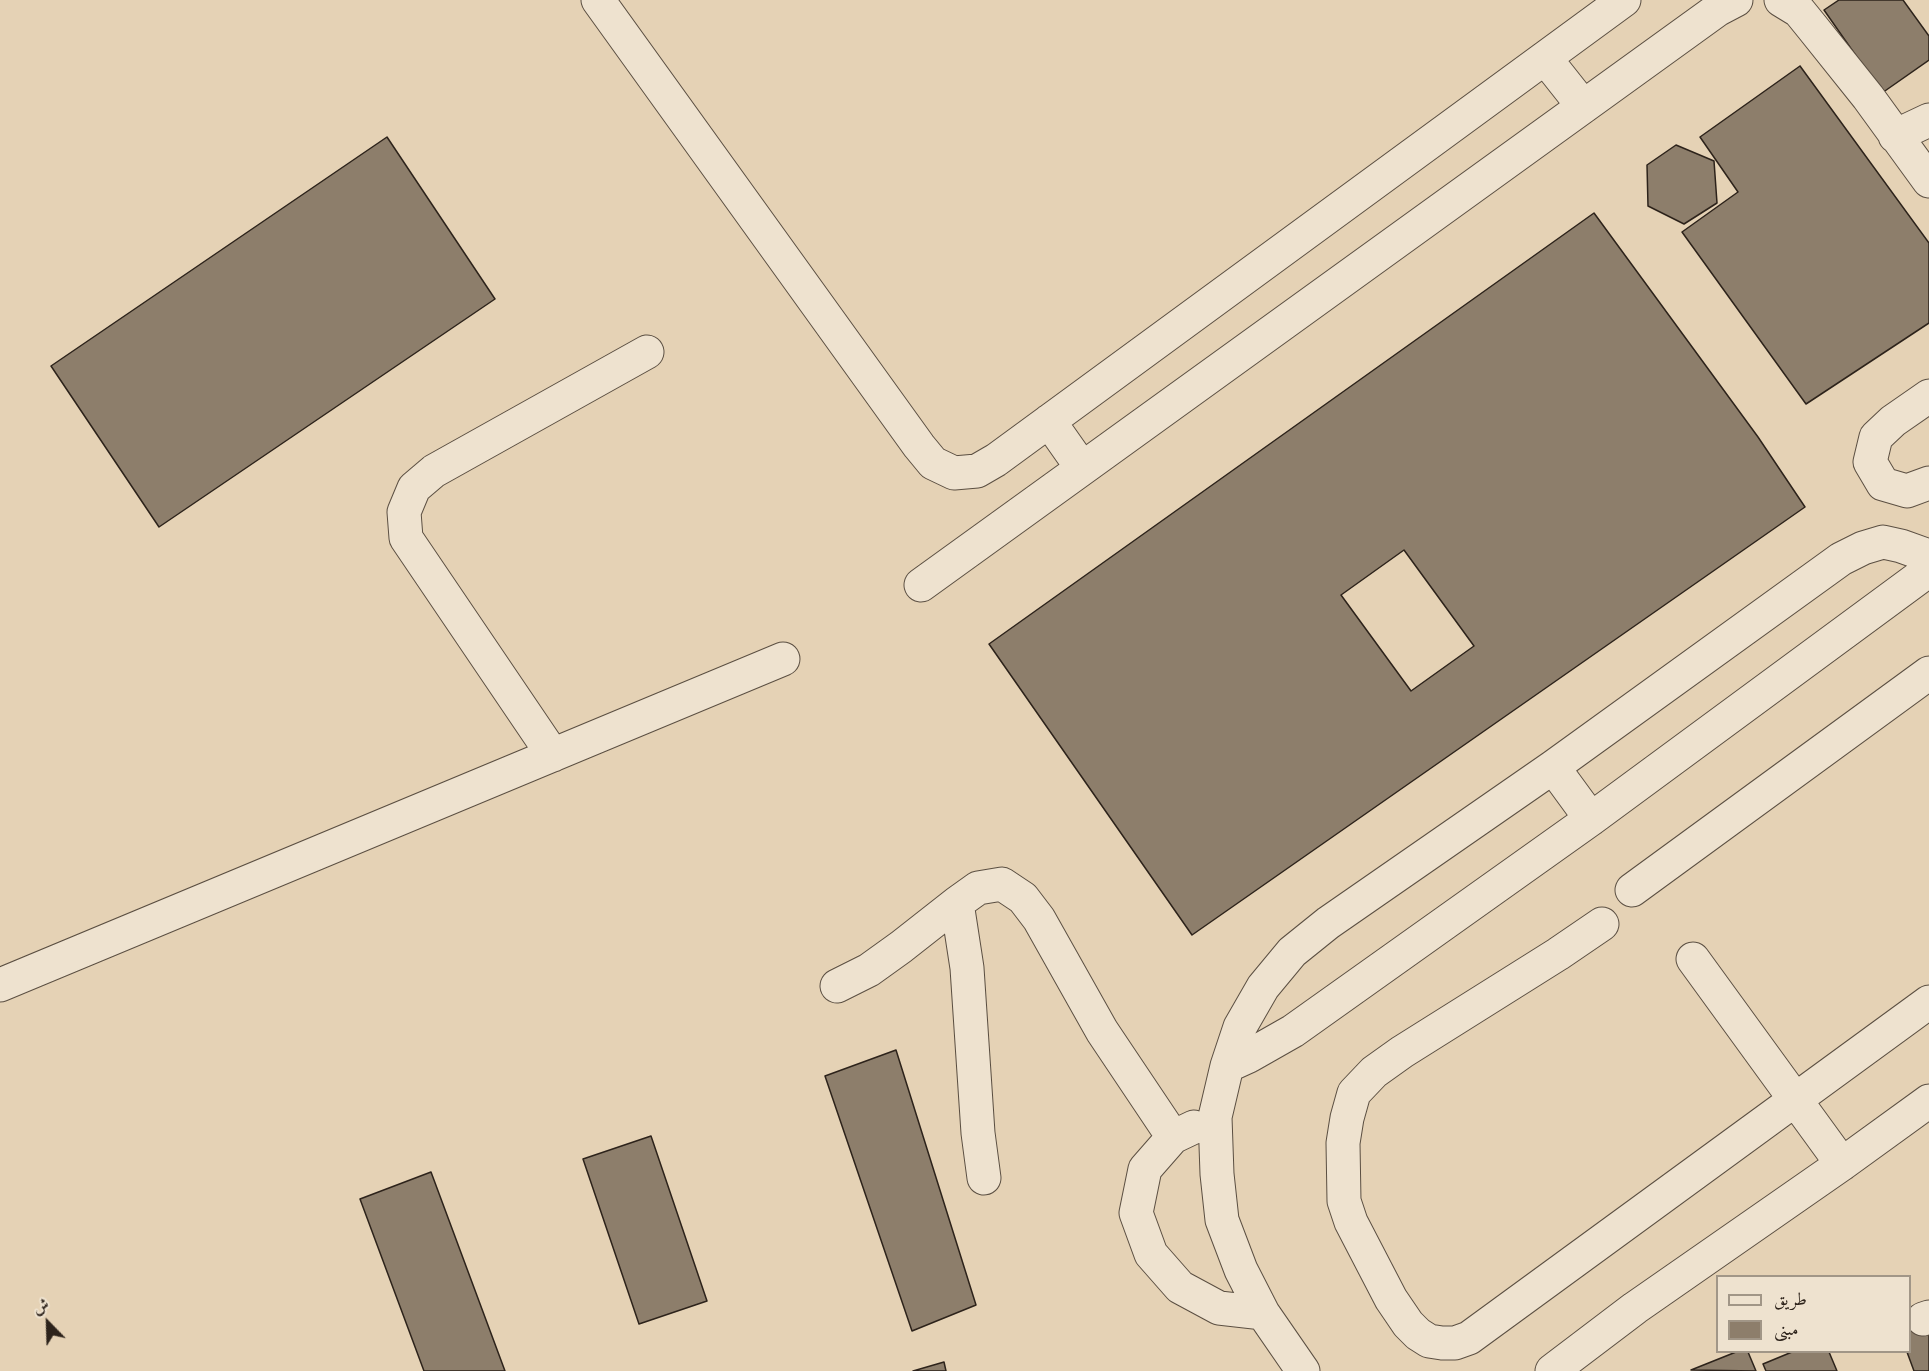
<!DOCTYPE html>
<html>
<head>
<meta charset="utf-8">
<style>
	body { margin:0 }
	#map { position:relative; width:1929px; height:1371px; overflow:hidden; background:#e5d2b5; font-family:"IM FELL French Canon",Amiri,serif }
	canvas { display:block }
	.legend { position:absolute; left:1716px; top:1275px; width:195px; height:78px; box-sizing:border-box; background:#eee2cf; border:2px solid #a19687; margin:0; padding:8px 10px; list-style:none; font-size:18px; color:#2d231b }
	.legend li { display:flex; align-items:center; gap:12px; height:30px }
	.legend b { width:30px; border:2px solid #a19687 }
	.north { position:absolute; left:18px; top:1293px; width:60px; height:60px; -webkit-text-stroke:4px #eee2cf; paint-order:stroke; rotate:337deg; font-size:16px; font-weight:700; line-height:24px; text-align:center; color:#2d231b }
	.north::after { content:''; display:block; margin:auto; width:21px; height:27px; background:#2d231b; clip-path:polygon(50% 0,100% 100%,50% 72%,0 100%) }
</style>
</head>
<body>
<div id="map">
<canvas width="1929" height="1371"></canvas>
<ul class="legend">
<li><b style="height:8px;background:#eee2cf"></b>طريق</li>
<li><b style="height:16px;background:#8d7e6b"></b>مبنى</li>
</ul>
<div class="north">ش</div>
</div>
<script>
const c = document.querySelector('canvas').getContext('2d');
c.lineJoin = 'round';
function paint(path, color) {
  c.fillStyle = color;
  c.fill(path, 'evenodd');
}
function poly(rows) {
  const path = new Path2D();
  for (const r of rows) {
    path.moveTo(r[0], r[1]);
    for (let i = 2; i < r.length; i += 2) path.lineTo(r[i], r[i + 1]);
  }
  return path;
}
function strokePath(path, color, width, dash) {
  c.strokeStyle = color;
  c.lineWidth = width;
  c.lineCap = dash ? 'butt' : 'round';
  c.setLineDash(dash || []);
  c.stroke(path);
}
const building = poly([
	[1839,0,1903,0,1929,36,1929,60,1882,93,1824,10,1839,0],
	[1800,66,1929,243,1929,323,1806,404,1682,232,1738,192,1700,137,1800,66],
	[387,137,495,299,159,527,51,366,387,137],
	[1676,145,1714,161,1717,203,1684,224,1648,206,1647,165,1676,145],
	[1594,213,1758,437,1805,507,1192,935,989,644,1594,213],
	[1404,550,1474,646,1411,691,1341,595,1404,550],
	[896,1050,976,1305,912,1331,825,1076,896,1050],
	[651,1136,707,1301,639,1324,583,1159,651,1136],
	[431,1172,505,1371,424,1371,360,1199,431,1172],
	[1929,1323,1929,1371,1914,1371,1907,1352,1910,1352,1910,1330,1929,1323],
	[1736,1352,1748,1352,1756,1371,1691,1370,1736,1352],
	[1792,1352,1829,1352,1837,1371,1766,1371,1763,1364,1792,1352],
	[944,1362,946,1371,913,1371,944,1362]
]);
paint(building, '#8d7e6b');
strokePath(building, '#2d231b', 1.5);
const minor = poly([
	[598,0,919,446,933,463,954,473,977,471,996,460,1624,0],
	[1781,0,1799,11,1812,27,1868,97,1929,181],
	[1545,58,1583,106],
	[1895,136,1929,120],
	[1929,396,1893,421,1876,437,1870,462,1883,484,1907,491,1929,483],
	[1049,421,1082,468],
	[921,585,1717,10,1736,0],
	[553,755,406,538,404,512,414,488,434,471,647,352],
	[1553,767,1591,819],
	[1632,890,1929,673],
	[957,903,967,968,978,1133,984,1178],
	[1602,924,1558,954,1402,1052,1374,1072,1354,1093,1347,1118,1343,1143,1344,1201,1351,1222,1391,1299,1408,1324,1418,1334,1429,1341,1442,1343,1455,1343,1469,1338,1929,1002],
	[1693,959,1842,1164],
	[0,985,783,659],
	[837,986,869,970,901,947,957,903,978,888,1002,884,1023,898,1039,919,1102,1031,1173,1137],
	[1227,1066,1249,1056,1293,1031,1591,819,1929,570],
	[1194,1127,1173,1137,1145,1169,1136,1213,1151,1254,1180,1287,1219,1308,1263,1313],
	[1923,1319,1929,1317],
	[1303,1371,1263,1313,1241,1270,1222,1220,1217,1174,1215,1117,1227,1066,1240,1027,1263,987,1292,952,1328,923,1553,767,1841,559,1863,548,1883,542,1901,546,1929,556],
	[1552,1371,1635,1308,1842,1164,1929,1101]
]);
strokePath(minor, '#5b4f42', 35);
strokePath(minor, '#eee2cf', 33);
</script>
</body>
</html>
